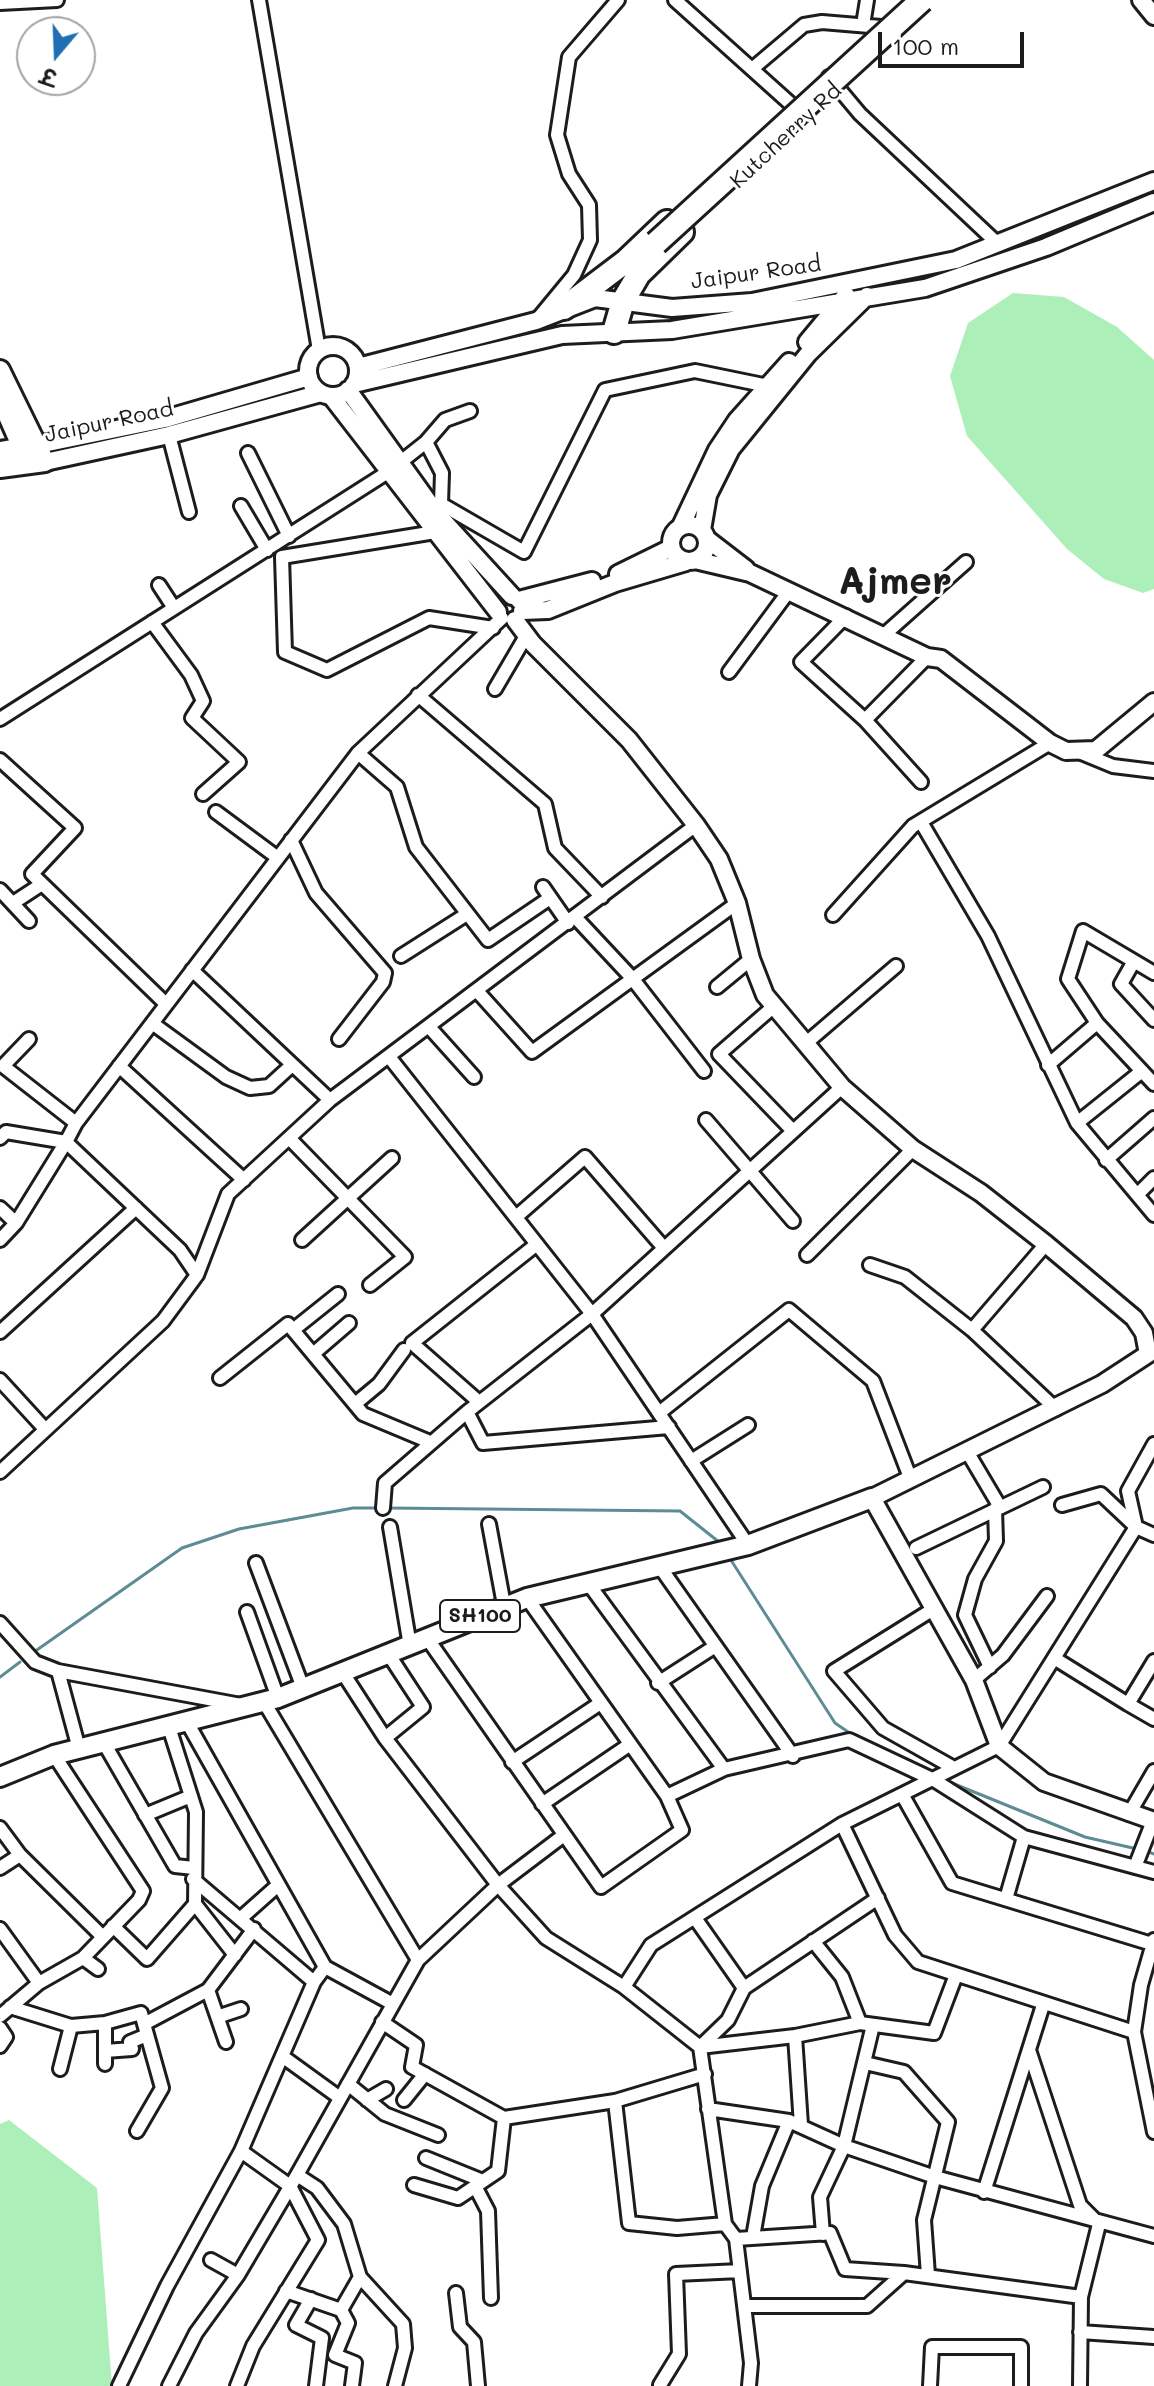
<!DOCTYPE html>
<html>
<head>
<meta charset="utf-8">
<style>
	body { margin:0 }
	#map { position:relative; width:1154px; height:2386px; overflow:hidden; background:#fff; font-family:Mali,"Playpen Sans Deva",sans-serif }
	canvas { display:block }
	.north { position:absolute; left:16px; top:16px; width:80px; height:80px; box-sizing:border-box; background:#fff; border:2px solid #a4a4a4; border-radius:50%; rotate:199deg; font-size:22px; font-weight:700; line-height:32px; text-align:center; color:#1c1c1c }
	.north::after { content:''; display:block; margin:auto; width:28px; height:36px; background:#1f6fb2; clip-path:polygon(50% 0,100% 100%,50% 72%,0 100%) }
	.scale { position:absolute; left:878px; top:32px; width:146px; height:36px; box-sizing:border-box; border:4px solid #1c1c1c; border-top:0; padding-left:10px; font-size:24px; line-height:28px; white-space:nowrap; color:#1c1c1c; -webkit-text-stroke:6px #fff; paint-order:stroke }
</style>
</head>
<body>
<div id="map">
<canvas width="1154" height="2386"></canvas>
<div class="north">उ</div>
<div class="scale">100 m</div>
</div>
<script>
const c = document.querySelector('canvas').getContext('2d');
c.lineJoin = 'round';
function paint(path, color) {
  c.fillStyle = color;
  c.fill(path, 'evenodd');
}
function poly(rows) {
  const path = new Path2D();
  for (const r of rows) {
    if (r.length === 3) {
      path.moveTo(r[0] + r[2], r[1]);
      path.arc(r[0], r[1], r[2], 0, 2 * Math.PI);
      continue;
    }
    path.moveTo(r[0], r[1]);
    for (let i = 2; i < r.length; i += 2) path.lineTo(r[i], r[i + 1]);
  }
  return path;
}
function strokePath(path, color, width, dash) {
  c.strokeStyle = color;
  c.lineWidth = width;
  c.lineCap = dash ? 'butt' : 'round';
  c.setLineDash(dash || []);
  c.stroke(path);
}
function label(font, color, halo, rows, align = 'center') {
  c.font = font + ' Mali,sans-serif';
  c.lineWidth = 6;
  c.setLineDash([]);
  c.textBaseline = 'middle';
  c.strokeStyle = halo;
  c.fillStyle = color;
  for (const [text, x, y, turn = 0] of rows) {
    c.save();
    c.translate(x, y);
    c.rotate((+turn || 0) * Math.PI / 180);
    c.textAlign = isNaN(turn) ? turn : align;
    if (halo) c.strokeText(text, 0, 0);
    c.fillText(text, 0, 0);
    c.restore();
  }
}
paint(poly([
	[1013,293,1064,297,1117,327,1154,360,1154,589,1143,593,1104,579,1067,549,967,436,950,376,968,323],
	[9,2120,97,2188,112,2386,0,2386,0,2124]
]), '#adefb8');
strokePath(poly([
	[387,1508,680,1511,719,1542],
	[729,1557,835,1723,854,1736],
	[34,1652,182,1548,239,1529,353,1508,379,1508],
	[0,1677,20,1662],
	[947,1781,1085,1837,1137,1849],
	[1149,1852,1154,1854]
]), '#5d8c95', 3);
const street = poly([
	[259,0,319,350],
	[675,0,803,115],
	[0,3,57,0],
	[863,25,867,0],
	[752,69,804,25,822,22,881,27],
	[829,77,860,114,997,243],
	[536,321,574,275,590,240,589,205,569,174,557,135,569,57,618,0],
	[470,411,445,420,426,442,442,473,441,504,524,552,605,390,695,371,773,387],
	[169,435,189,512],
	[248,453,289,536],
	[241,506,267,550],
	[435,532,282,557,285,652,327,670,429,618,493,628],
	[159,585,174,608],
	[846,616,801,662,865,720,927,657],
	[152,622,191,675,203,701,192,718,239,762,203,794],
	[885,634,966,562],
	[729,672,789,591],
	[495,689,526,636],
	[418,695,545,804,555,848,602,897],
	[0,719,388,472,426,442],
	[865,720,921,782],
	[1079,752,1113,766,1154,771],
	[358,753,397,787,416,847,488,940,550,898],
	[0,760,75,828,32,874,166,1004],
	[216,812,278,858],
	[921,822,988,936,1077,1123,1154,1215],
	[291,840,316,893,385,973,383,982,339,1039],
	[543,887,568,923],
	[0,890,29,921],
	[13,903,42,884],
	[833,915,913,826,1050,743],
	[575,917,632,978,704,1071],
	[401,956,467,914],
	[1134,961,1121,984,1154,1020],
	[192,970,330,1100],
	[1154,973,1083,931,1068,979,1097,1023,1154,1084],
	[717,987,751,959],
	[478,992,532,1052,737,903],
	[773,1007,719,1054,793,1131],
	[152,1023,226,1077,250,1088,269,1086,292,1065],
	[430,1028,474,1077],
	[29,1039,3,1066,76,1123],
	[805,1044,896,966],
	[390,1058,592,1314,748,1545],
	[1048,1065,1097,1023],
	[119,1066,244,1180],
	[706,1120,793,1221],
	[1077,1123,1142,1071],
	[0,1138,6,1132,66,1142,16,1223,0,1240],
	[290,1139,405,1257,370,1285],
	[1106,1160,1154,1118],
	[1139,1193,1154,1178],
	[0,1208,16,1223],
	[516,1217,585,1157,664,1248],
	[302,1240,392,1158],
	[807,1255,913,1149],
	[870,1265,905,1277,972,1330,1046,1244],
	[197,1275,228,1194,330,1100,696,825],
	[293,1330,338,1294],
	[972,1330,1056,1409],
	[0,1332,136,1208],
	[313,1354,349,1323],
	[220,1378,288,1324,363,1414,430,1442],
	[0,1380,44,1428],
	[479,1402,412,1343,537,1244],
	[355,1404,379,1384,404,1350],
	[467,1412,483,1443,669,1427],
	[659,1413,789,1310,873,1381,911,1480],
	[968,1453,1000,1507],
	[691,1461,748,1425],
	[0,1472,163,1321,197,1275,180,1250,66,1142,76,1123,358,753,502,618],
	[1062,1505,1101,1494,1136,1527,1154,1535],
	[383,1508,385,1483,467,1412,592,1314,842,1087],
	[489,1524,504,1605],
	[390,1527,410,1646],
	[916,1548,1043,1487],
	[256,1563,303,1688],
	[660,1567,793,1756],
	[588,1583,724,1769],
	[935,1608,834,1671,883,1728,954,1768],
	[247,1612,278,1698],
	[0,1623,35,1662,58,1671,241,1705],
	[427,1638,601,1887,682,1830,667,1796,527,1598],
	[1054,1658,1128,1704],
	[1154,1661,1128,1704,1154,1719],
	[990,1667,965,1615,975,1579,996,1541,995,1509],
	[58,1671,79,1749],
	[343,1673,385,1738,498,1885,546,1938,624,1987,700,2047,725,2224,736,2239,751,2363,749,2386],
	[974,1680,1003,1655,1047,1596],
	[658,1683,714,1647],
	[264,1702,418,1960],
	[187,1722,325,1967,393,2004],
	[385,1738,423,1707,389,1655],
	[104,1743,175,1866,194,1868],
	[512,1762,599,1704],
	[667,1796,724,1769,849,1740,934,1780,1024,1837,1154,1872],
	[903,1796,952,1883,1152,1944],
	[542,1804,629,1745],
	[1129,1814,1154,1771],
	[145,1815,191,1796],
	[842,1824,895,1935,918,1962,1134,2032],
	[0,1828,20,1855,102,1936],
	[1135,1867,1153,1821],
	[0,1868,20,1855],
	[193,1879,314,1982],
	[1006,1899,1024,1837],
	[195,1904,235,1955],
	[241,1918,277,1886],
	[695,1918,744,1988,878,1898],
	[113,1926,147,1959,195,1904,196,1812,169,1727],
	[0,1929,39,1983],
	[1154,1940,1141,1985,1134,2032,1154,2132],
	[813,1941,842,1977,860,2023],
	[83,1958,98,1969],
	[624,1987,651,1945,842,1824,999,1746,1136,1527,1128,1491,1154,1444],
	[208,1990,254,1929],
	[10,2007,71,2026,105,2023,141,2013,162,2088,137,2131],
	[0,2016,39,1983,83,1958,139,1900,143,1891,54,1755],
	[220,2016,241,2009],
	[382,2022,416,2045,412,2067,504,2118,498,2171,458,2198,414,2185],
	[144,2024,208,1990,226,2042],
	[0,2028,6,2037,0,2046],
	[795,2036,801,2125],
	[700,2047,795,2036,860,2023,934,2033,956,1975],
	[700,2047,728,2020,744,1988],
	[1029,2050,1080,2205,1099,2224,1081,2297,1080,2386],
	[105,2051,132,2049,130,2042,147,2035],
	[282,2056,340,2098],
	[865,2063,904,2072,948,2122,924,2220,928,2275],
	[105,2064,105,2023],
	[60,2069,71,2026],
	[348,2084,385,2114,438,2135],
	[367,2100,386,2089],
	[404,2100,425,2074],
	[615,2101,629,2223,677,2228,725,2224],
	[708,2109,789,2121,844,2146,935,2177,1154,2236],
	[504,2118,615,2101,705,2074],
	[426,2158,483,2181],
	[297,2175,317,2188,344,2224,360,2277,403,2324,405,2348,395,2386],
	[475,2186,488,2211,491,2298],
	[984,2192,1043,2005],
	[823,2234,820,2197,844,2146,873,2025],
	[753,2237,762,2186,789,2121],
	[736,2239,830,2233,845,2269,904,2273],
	[211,2260,238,2275],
	[286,2291,341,2310,348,2323,335,2355,355,2363,352,2386],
	[456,2293,460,2327,474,2342,478,2386],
	[311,2299,296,2325,322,2338,316,2386],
	[745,2306,867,2306,904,2273,1081,2297],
	[341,2310,360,2277],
	[1080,2332,1154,2337],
	[660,2385,679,2354,676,2274,740,2271],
	[119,2386,167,2286,241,2151,314,1982,325,1967],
	[169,2386,196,2333,238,2275,297,2175,418,1960,498,1885,564,1835],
	[237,2386,253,2346,318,2240,290,2186,241,2151],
	[930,2386,932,2347,1021,2347,1021,2386]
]);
const secondary = poly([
	[1141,0,1154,16],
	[807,342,846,295],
	[333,371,25],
	[358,367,536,321,595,298,672,308,752,302,956,260,1154,181],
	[354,384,562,335,672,330,925,288,1046,247,1154,202],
	[348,390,437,514,512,596],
	[331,396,498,612],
	[38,445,165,419,309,377],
	[45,462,169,435,321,393],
	[689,543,18],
	[681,526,717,450,737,420,789,362],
	[702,530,708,495,731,449,808,354,867,296],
	[707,539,746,569],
	[695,560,750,573,927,657,941,659,1050,743,1066,751,1096,750,1154,702],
	[618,574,671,548],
	[519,600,592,581],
	[522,611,548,610,615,583,686,562],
	[515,620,533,644,629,740,696,825,719,859,737,903,751,959,765,995,842,1087,913,1149,981,1193,1046,1244,1134,1318,1144,1333,1148,1354,1102,1384,872,1498,974,1680,999,1746,1044,1782,1154,1821]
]);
const primary = poly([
	[0,370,45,462,0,468],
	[0,398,29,464],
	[0,451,31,446],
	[0,1777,54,1755,278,1698,527,1598,748,1545,872,1498]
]);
const highway = poly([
	[640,273,682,232],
	[564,308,626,261,667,222],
	[614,332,623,301,646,262]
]);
strokePath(street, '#1c1c1c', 18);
strokePath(secondary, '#1c1c1c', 22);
strokePath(primary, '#1c1c1c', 24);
strokePath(highway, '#1c1c1c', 28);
strokePath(street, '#fff', 12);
strokePath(secondary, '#fff', 16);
strokePath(primary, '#fff', 18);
strokePath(highway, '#fff', 22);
const highwayBridge = poly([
	[656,243,922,0]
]);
strokePath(highwayBridge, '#1c1c1c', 28, []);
strokePath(highwayBridge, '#fff', 22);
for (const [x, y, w] of [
	[480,1616,80]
]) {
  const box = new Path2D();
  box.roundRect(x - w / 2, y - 16, w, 32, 6);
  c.fillStyle = '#fff';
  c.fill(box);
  strokePath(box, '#1c1c1c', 2);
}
label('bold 20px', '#1c1c1c', null, [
	["SH100",480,1616]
]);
label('22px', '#1c1c1c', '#fff', [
	["Kutcherry Rd",786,136,-43],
	["Jaipur Road",756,273,-8],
	["Jaipur Road",109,422,-12]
]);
label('bold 38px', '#1c1c1c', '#fff', [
	["Ajmer",895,582]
]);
</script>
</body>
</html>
